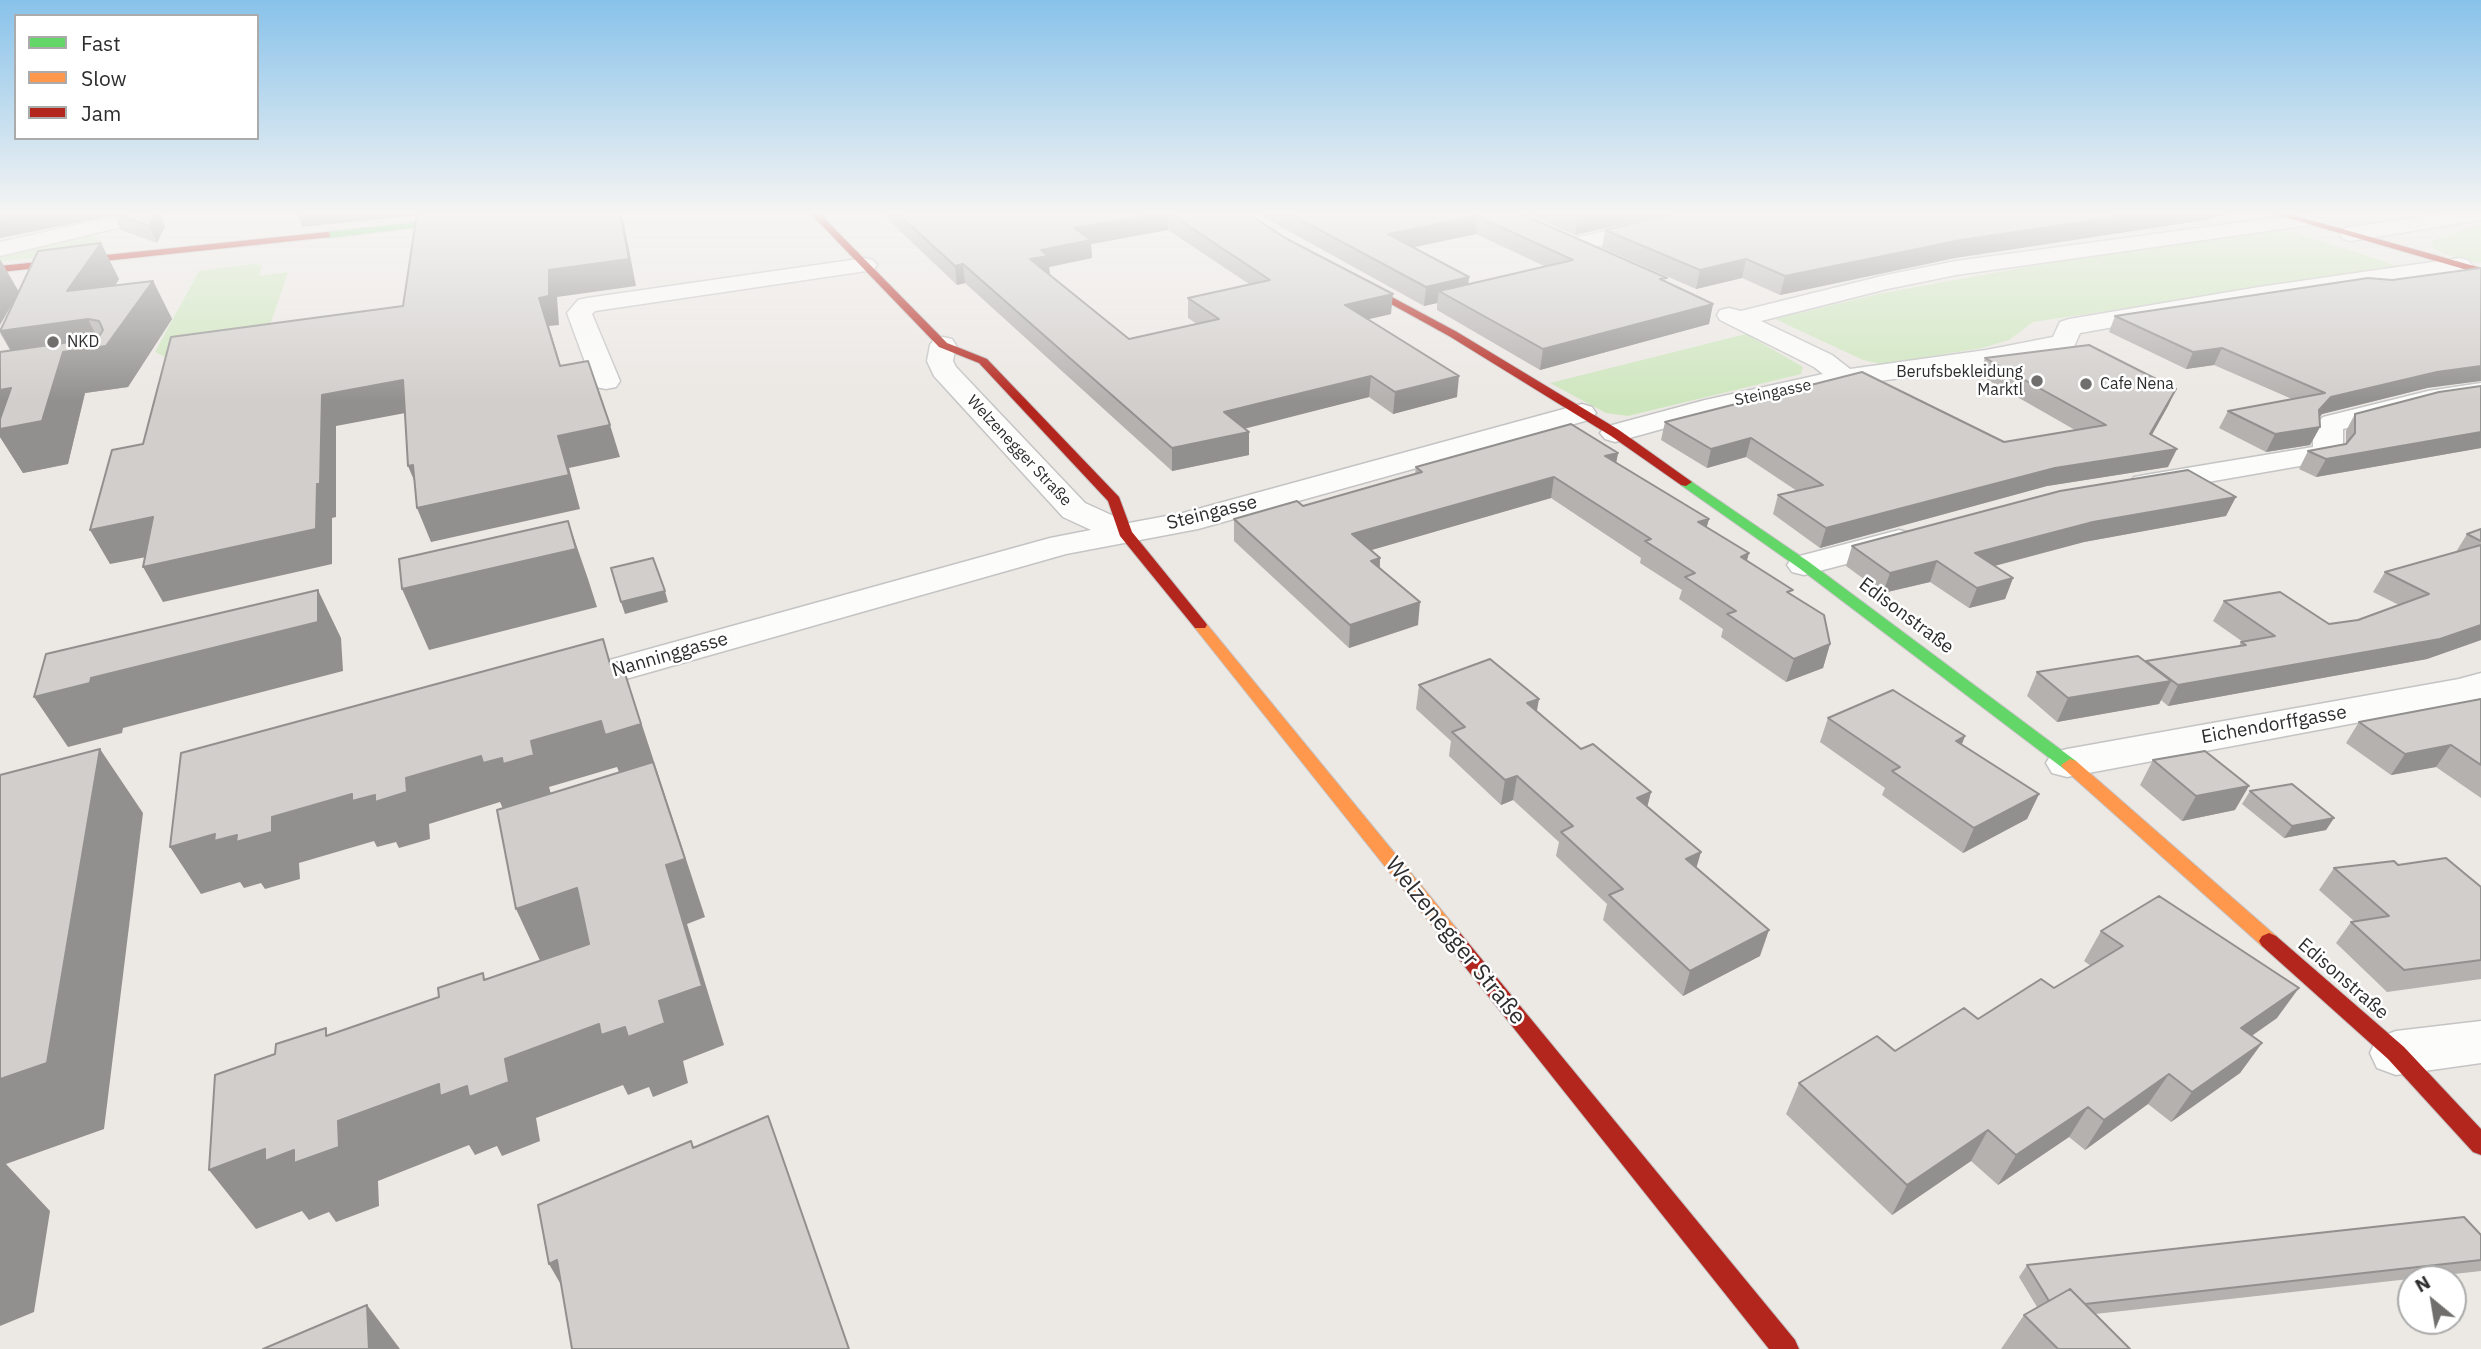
<!DOCTYPE html>
<html>
<head>
<meta charset="utf-8">
<style>
	body { margin:0 }
	#map { position:relative; width:2481px; height:1349px; overflow:hidden; background:#ece8e4; font-family:"IBM Plex Sans",sans-serif }
	canvas { display:block }
	.legend { position:absolute; left:14px; top:14px; width:245px; height:126px; box-sizing:border-box; background:#fff; border:2px solid #ababab; margin:0; padding:9px 12px; list-style:none; font-size:21px; color:#2e2e2e }
	.legend li { display:flex; align-items:center; gap:14px; height:35px }
	.legend b { width:35px; border:2px solid #ababab }
	.north { position:absolute; left:2397px; top:1265px; width:70px; height:70px; box-sizing:border-box; background:#fff; border:2px solid #ababab; border-radius:50%; rotate:330deg; font-size:19px; font-weight:700; line-height:28px; text-align:center; color:#2e2e2e }
	.north::after { content:''; display:block; margin:auto; width:24px; height:32px; background:#706f6e; clip-path:polygon(50% 0,100% 100%,50% 72%,0 100%) }
</style>
</head>
<body>
<div id="map">
<canvas width="2481" height="1349"></canvas>
<ul class="legend">
<li><b style="height:9px;background:#63d668"></b>Fast</li>
<li><b style="height:9px;background:#ff974d"></b>Slow</li>
<li><b style="height:9px;background:#b3261e"></b>Jam</li>
</ul>
<div class="north">N</div>
</div>
<script>
const c = document.querySelector('canvas').getContext('2d');
c.lineJoin = 'round';
function paint(path, color) {
  c.fillStyle = color;
  c.fill(path, 'evenodd');
}
function poly(rows) {
  const path = new Path2D();
  for (const r of rows) {
    path.moveTo(r[0], r[1]);
    for (let i = 2; i < r.length; i += 2) path.lineTo(r[i], r[i + 1]);
  }
  return path;
}
function strokePath(path, color, width, dash) {
  c.strokeStyle = color;
  c.lineWidth = width;
  c.lineCap = dash ? 'butt' : 'round';
  c.setLineDash(dash || []);
  c.stroke(path);
}
function label(font, color, halo, rows, align = 'center') {
  c.font = font + ' "IBM Plex Sans",sans-serif';
  c.lineWidth = 5;
  c.setLineDash([]);
  c.textBaseline = 'middle';
  c.strokeStyle = halo;
  c.fillStyle = color;
  for (const [text, x, y, turn = 0] of rows) {
    c.save();
    c.translate(x, y);
    c.rotate((+turn || 0) * Math.PI / 180);
    c.textAlign = isNaN(turn) ? turn : align;
    if (halo) c.strokeText(text, 0, 0);
    c.fillText(text, 0, 0);
    c.restore();
  }
}
paint(poly([
	[2481,224,2481,263,2458,259,2434,249,2431,241],
	[2271,232,2296,233,2401,267,2033,322,2009,340,1982,348,1882,364,1863,360,1775,319,1878,294,2075,258],
	[96,234,105,253,0,261,0,257,8,255],
	[252,264,262,265,259,276,288,272,263,346,169,359,155,352,199,271],
	[1746,334,1803,367,1801,374,1628,416,1606,413,1550,383]
]), '#cee6be');
const street = poly([
	[128,213,166,213,163,217,0,256,0,242,128,213],
	[1684,213,1722,213,1719,217,1574,252,1566,250,1563,245,1566,240,1684,213],
	[2445,213,2481,213,2481,220,2351,241,2343,239,2340,234,2343,229,2351,227,2445,213],
	[2302,214,2310,215,2313,220,2310,225,1956,275,1887,289,1761,321,1832,355,1850,369,1986,350,2053,337,2060,322,2069,319,2259,287,2460,258,2468,260,2472,265,2468,270,2460,272,2259,301,2080,333,2073,349,2064,351,1986,366,1844,386,1720,413,1615,442,1605,439,1600,433,1605,427,1705,400,1823,374,1814,367,1720,320,1717,315,1720,310,1729,308,1741,311,1886,275,1956,261,2302,214],
	[865,258,873,260,877,265,873,270,595,311,592,314,620,381,616,387,606,389,596,387,592,381,567,313,578,300,587,298,865,258],
	[943,337,952,339,956,345,953,361,956,367,1085,503,1129,523,1183,513,1582,404,1592,407,1596,413,1592,419,1198,529,1066,554,587,690,573,694,559,690,554,682,559,674,1050,538,1091,530,1063,517,934,376,927,361,930,345,934,339,943,337],
	[2481,383,2481,399,2429,407,2343,429,2343,451,2334,460,2145,493,2134,491,2129,484,2134,477,2145,475,2313,447,2313,427,2323,417,2428,391,2481,383],
	[1899,530,1911,533,1916,540,1911,547,1804,575,1792,572,1787,565,1792,558,1899,530],
	[2481,673,2481,698,2467,702,2067,777,2052,773,2046,763,2052,753,2067,749,2459,679,2481,673],
	[2481,1021,2481,1063,2396,1075,2377,1068,2370,1053,2377,1038,2396,1031,2481,1021]
]);
const fast = poly([
	[506,213,535,213,327,238,323,235,327,232,506,213],
	[1686,478,1809,562,2076,761,2079,765,2076,769,2064,769,1799,568,1681,485,1681,479,1686,478]
]);
const slow = poly([
	[1200,621,1205,622,1456,928,1459,933,1456,938,1449,940,1442,938,1195,628,1193,625,1195,622,1200,621],
	[2070,759,2076,761,2276,936,2279,941,2276,946,2269,949,2262,946,2064,769,2061,765,2070,759]
]);
const jam = poly([
	[810,213,819,213,947,343,987,359,1119,497,1132,532,1205,622,1207,625,1205,628,1195,628,1120,536,1108,501,979,363,939,347,810,213],
	[2271,213,2285,213,2481,268,2481,274,2271,213],
	[327,232,330,233,330,237,0,272,0,266,327,232],
	[1345,272,1457,332,1619,430,1692,482,1686,486,1681,485,1611,436,1449,336,1342,277,1342,273,1345,272],
	[1449,926,1456,928,1795,1340,1799,1349,1769,1349,1442,938,1439,933,1442,928,1449,926],
	[2269,933,2276,936,2404,1047,2481,1129,2481,1155,2473,1152,2388,1059,2262,946,2259,941,2262,936,2269,933]
]);
strokePath(street, '#c5c4c5', 3);
strokePath(fast, '#c5c4c5', 2);
strokePath(slow, '#c5c4c5', 2);
strokePath(jam, '#c5c4c5', 2);
paint(street, '#fcfcfb');
paint(fast, '#63d668');
paint(slow, '#ff974d');
paint(jam, '#b3261e');
paint(poly([
	[0,213,156,213,165,226,157,243,121,230,114,215,0,238],
	[881,213,1247,213,1391,314,1368,319,1457,397,1393,414,1369,397,1244,428,1249,455,1172,471,965,283,957,285],
	[1168,230,1249,284,1188,298,1188,318,1197,324,1129,339,1050,275,1049,267,1092,258,1091,244],
	[1256,213,1519,213,1713,304,1709,324,1540,370,1437,310,1437,303,1424,306],
	[1476,234,1544,266,1468,284,1469,277,1412,247],
	[1524,213,1672,213,1575,235],
	[1676,213,2231,213,2205,220,1955,258,1780,295,1742,278,1696,289,1602,248,1605,230],
	[119,279,115,286,153,281,172,319,128,387,85,393,68,464,23,473,0,437,0,352,10,350,0,333,18,291],
	[2115,316,2427,388,2322,414,2320,417,2320,427,2310,445,2266,452,2219,428,2228,411,2292,399,2214,365,2186,369,2109,332],
	[1985,358,2176,389,2168,406,2152,435,2168,467,2047,486,1820,548,1773,514,1778,495,1797,491,1746,457,1707,468,1661,440,1665,422,2004,442,2075,430,1979,375],
	[2481,386,2481,448,2316,477,2299,469,2308,451,2346,444,2346,431,2355,414],
	[1618,453,1616,463,1709,519,1706,528,1791,595,1830,644,1823,668,1786,682,1721,637,1723,629,1679,599,1682,590,1640,563,1641,558,1551,498,1371,550,1380,558,1380,568,1418,625,1349,648,1234,541,1234,519,1303,506,1415,474,1416,467],
	[2226,516,2084,542,1995,566,2013,578,2005,599,1969,608,1930,582,1883,593,1846,566,1852,546],
	[2481,529,2481,640,2427,659,2168,706,2161,700,2159,704,2057,722,2027,696,2037,672,2146,662,2146,661,2239,646,2241,642,2243,642,2213,621,2224,601,2329,624,2358,620,2399,605,2373,592,2385,572,2456,552,2467,534],
	[1419,685,1536,712,1581,749,1651,792,1647,806,1696,868,1760,956,1683,996,1603,920,1607,904,1556,856,1559,842,1513,800,1501,805,1449,756,1451,741,1416,709],
	[2481,699,2481,798,2436,767,2391,775,2346,743,2359,722],
	[1828,718,1965,736,1962,744,2039,794,2027,819,1963,853,1882,795,1885,788,1820,742],
	[2153,760,2235,810,2182,821,2140,785],
	[2250,791,2334,818,2326,830,2284,838,2242,804],
	[2398,865,2481,887,2481,979,2387,992,2336,943,2351,922,2354,921,2319,890,2334,868],
	[2101,931,2277,1018,2252,1036,2262,1043,2240,1073,2171,1122,2148,1104,2085,1150,2069,1137,1998,1185,1971,1161,1892,1215,1786,1114,1799,1083,1895,1051,2054,988,2091,966,2084,961],
	[2481,1235,2481,1271,2095,1314,2130,1349,2001,1349,2024,1315,2037,1307,2019,1277,2027,1265]
]), '#b4b1af');
paint(poly([
	[23,213,122,213,113,213,114,215,0,238,0,218],
	[156,213,159,213,165,226,157,243,149,226],
	[308,213,441,213,302,227,297,214],
	[620,213,622,213,636,286,557,297,559,325,549,326,570,397,539,298,549,270],
	[1164,213,1168,213,1168,230,1091,244,1092,258,1049,267,1050,275,1030,259,1041,250,1074,228],
	[1597,213,1672,213,1575,235,1578,217],
	[2142,213,2231,213,2205,220,1955,258,1780,295,1785,276,1961,240],
	[1477,216,1476,234,1387,253,1388,234],
	[101,243,119,279,94,320,88,319,102,347,153,281,172,319,128,387,85,393,68,464,23,473,0,437,0,390,22,371,0,331],
	[0,259,19,292,0,325],
	[1746,259,1742,278,1696,289,1700,270],
	[963,264,965,283,957,285,955,266],
	[1469,277,1467,296,1439,291,1437,303,1424,306,1426,287],
	[1393,294,1391,314,1344,325,1345,305],
	[1713,304,1709,324,1540,370,1543,349],
	[2222,348,2214,365,2186,369,2193,352],
	[2481,366,2481,381,2427,388,2322,414,2310,427,2319,410,2331,397,2437,372],
	[1371,376,1369,397,1224,434,1224,412],
	[1459,376,1457,397,1393,414,1395,392],
	[403,380,416,411,336,426,336,517,332,518,332,564,163,602,143,567,317,484,322,395],
	[2176,389,2168,406,2142,452,2150,434],
	[610,425,620,457,569,468,580,509,431,542,417,508,558,436],
	[2320,427,2310,445,2266,452,2275,434],
	[1249,432,1249,455,1172,471,1172,448],
	[2481,432,2481,448,2316,477,2326,459],
	[1751,438,1746,457,1707,468,1711,449],
	[2177,449,2168,467,2047,486,1820,548,1826,528,2055,468],
	[1618,453,1614,474,1605,456],
	[413,465,422,499,408,466],
	[1554,477,1551,498,1351,556,1352,534],
	[2236,497,2226,516,2084,542,1967,573,1975,553,2093,522],
	[153,517,172,552,110,564,90,530],
	[1709,519,1703,540,1698,522],
	[568,521,588,579,597,607,429,650,402,589],
	[1749,553,1743,576,1741,557],
	[1380,558,1379,580,1371,561],
	[1937,561,1930,582,1883,593,1890,573],
	[2013,578,2005,599,1969,608,1977,588],
	[318,590,341,638,343,671,123,728,122,733,68,747,34,697,91,678],
	[665,591,668,602,625,614,621,602],
	[1420,602,1418,625,1349,648,1350,625],
	[2481,625,2481,640,2427,659,2168,706,2178,685],
	[1830,644,1823,668,1786,682,1794,659],
	[621,661,705,917,687,924,724,1045,683,1061,688,1083,653,1097,649,1087,628,1095,623,1085,536,1118,540,1141,502,1156,497,1146,475,1155,469,1145,378,1181,379,1206,336,1222,329,1212,309,1220,302,1211,256,1229,209,1170,659,1001,622,780,617,767,549,787,553,801,503,809,500,802,429,824,430,839,399,848,396,842,377,847,374,841,299,863,300,879,265,889,261,883,244,888,240,882,201,894,170,847,531,741],
	[2171,681,2159,704,2057,722,2068,698],
	[1539,699,1535,722,1527,703],
	[1965,736,1955,761,1956,741],
	[2451,745,2436,767,2391,775,2405,754],
	[100,749,143,813,104,1129,6,1164,50,1211,34,1312,0,1326,0,1079],
	[1517,776,1513,800,1501,805,1505,780],
	[2249,786,2235,810,2182,821,2196,796],
	[1651,792,1645,816,1637,798],
	[2039,794,2027,819,1963,853,1974,828],
	[2334,818,2326,830,2284,838,2292,826],
	[1701,852,1694,876,1686,859],
	[577,888,602,947,543,967,516,909],
	[1769,930,1760,956,1683,996,1690,971],
	[2299,988,2277,1018,2219,1058,2241,1028],
	[2262,1043,2240,1073,2171,1122,2192,1092],
	[2169,1074,2148,1104,2085,1150,2104,1120],
	[2088,1107,2069,1137,1998,1185,2016,1155],
	[1988,1130,1971,1161,1892,1215,1907,1185],
	[557,1260,578,1314,549,1264],
	[367,1305,400,1349,369,1349]
]), '#92908e');
const building = poly([
	[0,213,23,213,0,218,0,213],
	[113,213,156,213,149,226,113,213],
	[417,213,620,213,629,259,549,270,549,296,539,298,560,366,588,361,610,425,558,436,569,475,417,508,413,465,408,466,403,380,322,395,320,484,317,484,316,529,143,567,153,517,90,530,112,450,143,444,171,337,403,306,417,213],
	[897,213,1164,213,1074,228,1091,240,1041,250,1048,256,1030,259,1129,339,1219,319,1188,298,1270,280,1169,213,1247,213,1287,239,1393,294,1345,305,1459,376,1395,392,1371,376,1224,412,1249,432,1172,448,963,264,955,266,897,213],
	[1288,213,1519,213,1667,278,1660,279,1713,304,1543,349,1439,291,1573,260,1477,216,1388,234,1469,277,1426,287,1288,213],
	[1568,213,1597,213,1578,217,1568,213],
	[1676,213,2142,213,1961,240,1785,276,1746,259,1700,270,1605,230,1676,213],
	[101,243,67,291,153,281,106,346,63,352,42,421,0,429,0,419,11,388,0,390,0,352,98,338,103,330,99,321,88,319,0,331,38,251,101,243],
	[2481,268,2481,366,2437,372,2331,397,2319,410,2320,427,2275,434,2228,411,2325,393,2222,348,2193,352,2115,316,2368,278,2392,280,2481,268],
	[2089,345,2176,389,2150,434,2177,449,2055,468,1826,528,1778,495,1823,485,1751,438,1711,449,1665,422,1862,372,2004,442,2106,425,1985,358,2089,345],
	[2481,386,2481,432,2326,459,2308,451,2346,444,2355,433,2355,414,2439,392,2481,386],
	[1571,424,1618,453,1605,456,1709,519,1698,522,1749,553,1741,557,1793,590,1787,592,1824,615,1830,644,1794,659,1727,614,1736,611,1685,577,1695,573,1645,541,1651,539,1554,477,1352,534,1380,558,1371,561,1420,602,1350,625,1234,519,1297,501,1303,506,1422,472,1416,467,1571,424],
	[2188,470,2236,497,2093,522,1975,553,2013,578,1977,588,1937,561,1890,573,1852,546,2060,491,2188,470],
	[568,521,576,549,402,589,399,559,568,521],
	[2481,529,2481,541,2467,534,2481,529],
	[2481,545,2481,625,2440,639,2178,685,2146,661,2246,645,2241,642,2275,636,2224,601,2280,592,2329,624,2358,620,2429,594,2385,572,2481,545],
	[653,558,665,591,621,602,611,568,653,558],
	[318,590,318,622,91,678,90,683,34,697,46,654,318,590],
	[603,639,610,664,621,661,641,724,605,735,601,721,531,741,534,755,503,764,502,758,483,763,481,756,406,778,407,792,375,802,375,795,352,801,352,794,272,817,272,832,236,842,237,835,214,841,215,834,170,847,181,753,603,639],
	[2138,656,2171,681,2068,698,2037,672,2138,656],
	[1490,659,1539,699,1527,703,1581,749,1593,744,1651,792,1637,798,1701,852,1686,859,1769,930,1690,971,1609,895,1623,889,1561,832,1573,826,1517,776,1505,780,1452,732,1465,727,1419,685,1490,659],
	[1893,690,1965,736,1956,741,2039,794,1974,828,1892,771,1900,767,1828,718,1893,690],
	[2481,699,2481,765,2451,745,2405,754,2359,722,2481,699],
	[100,749,47,1063,0,1079,0,775,100,749],
	[2205,751,2249,786,2196,796,2153,760,2205,751],
	[653,762,685,859,666,865,702,986,659,1001,665,1023,628,1037,625,1027,601,1035,599,1024,505,1059,509,1082,469,1097,467,1086,440,1096,439,1084,338,1121,339,1147,294,1163,294,1150,265,1161,265,1149,209,1170,215,1075,275,1054,276,1044,326,1028,326,1036,439,997,438,988,483,973,484,980,589,944,577,888,516,909,497,810,653,762],
	[2292,784,2334,818,2292,826,2250,791,2292,784],
	[2446,858,2481,887,2481,960,2404,970,2351,922,2389,916,2334,868,2394,861,2398,865,2446,858],
	[2159,896,2299,988,2241,1028,2262,1043,2192,1092,2169,1074,2104,1120,2088,1107,2016,1155,1988,1130,1907,1185,1799,1083,1877,1036,1895,1051,1964,1008,1978,1019,2041,979,2054,988,2123,946,2101,931,2159,896],
	[768,1116,849,1349,572,1349,557,1260,549,1264,538,1205,691,1141,693,1148,768,1116],
	[2464,1217,2481,1235,2481,1260,2085,1304,2070,1289,2049,1301,2027,1265,2464,1217],
	[2070,1289,2130,1349,2058,1349,2024,1315,2070,1289],
	[367,1305,369,1349,263,1349,367,1305]
]);
paint(building, '#d1cecb');
strokePath(building, '#92908e', 2);
const sky = c.createLinearGradient(0, 0, 0, 402);
sky.addColorStop(0, '#88c2ea');
sky.addColorStop(0.53, '#f6f5f3');
sky.addColorStop(1, '#f6f5f300');
c.fillStyle = sky;
c.fillRect(0, 0, 2481, 402);
for (const [x, y, r, color] of [
	[53,342,7,"#706f6e"],
	[2037,381,7,"#706f6e"],
	[2086,384,7,"#706f6e"]
]) {
  const dot = new Path2D();
  dot.arc(x, y, r, 0, 2 * Math.PI);
  c.fillStyle = color;
  c.fill(dot);
  strokePath(dot, '#fff', 2.5);
}
label('16px', '#2e2e2e', '#fff', [
	["NKD",67,342],
	["Berufsbekleidung",2023,372,"right"],
	["Marktl",2023,390,"right"],
	["Cafe Nena",2100,384]
], 'left');
label('16px', '#2e2e2e', '#fff', [
	["Steingasse",1773,393,-12],
	["Welzenegger Straße",1019,451,47]
]);
label('19px', '#2e2e2e', '#fff', [
	["Steingasse",1212,513,-14],
	["Edisonstraße",1906,616,37],
	["Nanninggasse",670,655,-16],
	["Eichendorffgasse",2274,725,-10],
	["Edisonstraße",2343,979,41]
]);
label('23px', '#2e2e2e', '#fff', [
	["Welzenegger Straße",1455,941,51]
]);
</script>
</body>
</html>
